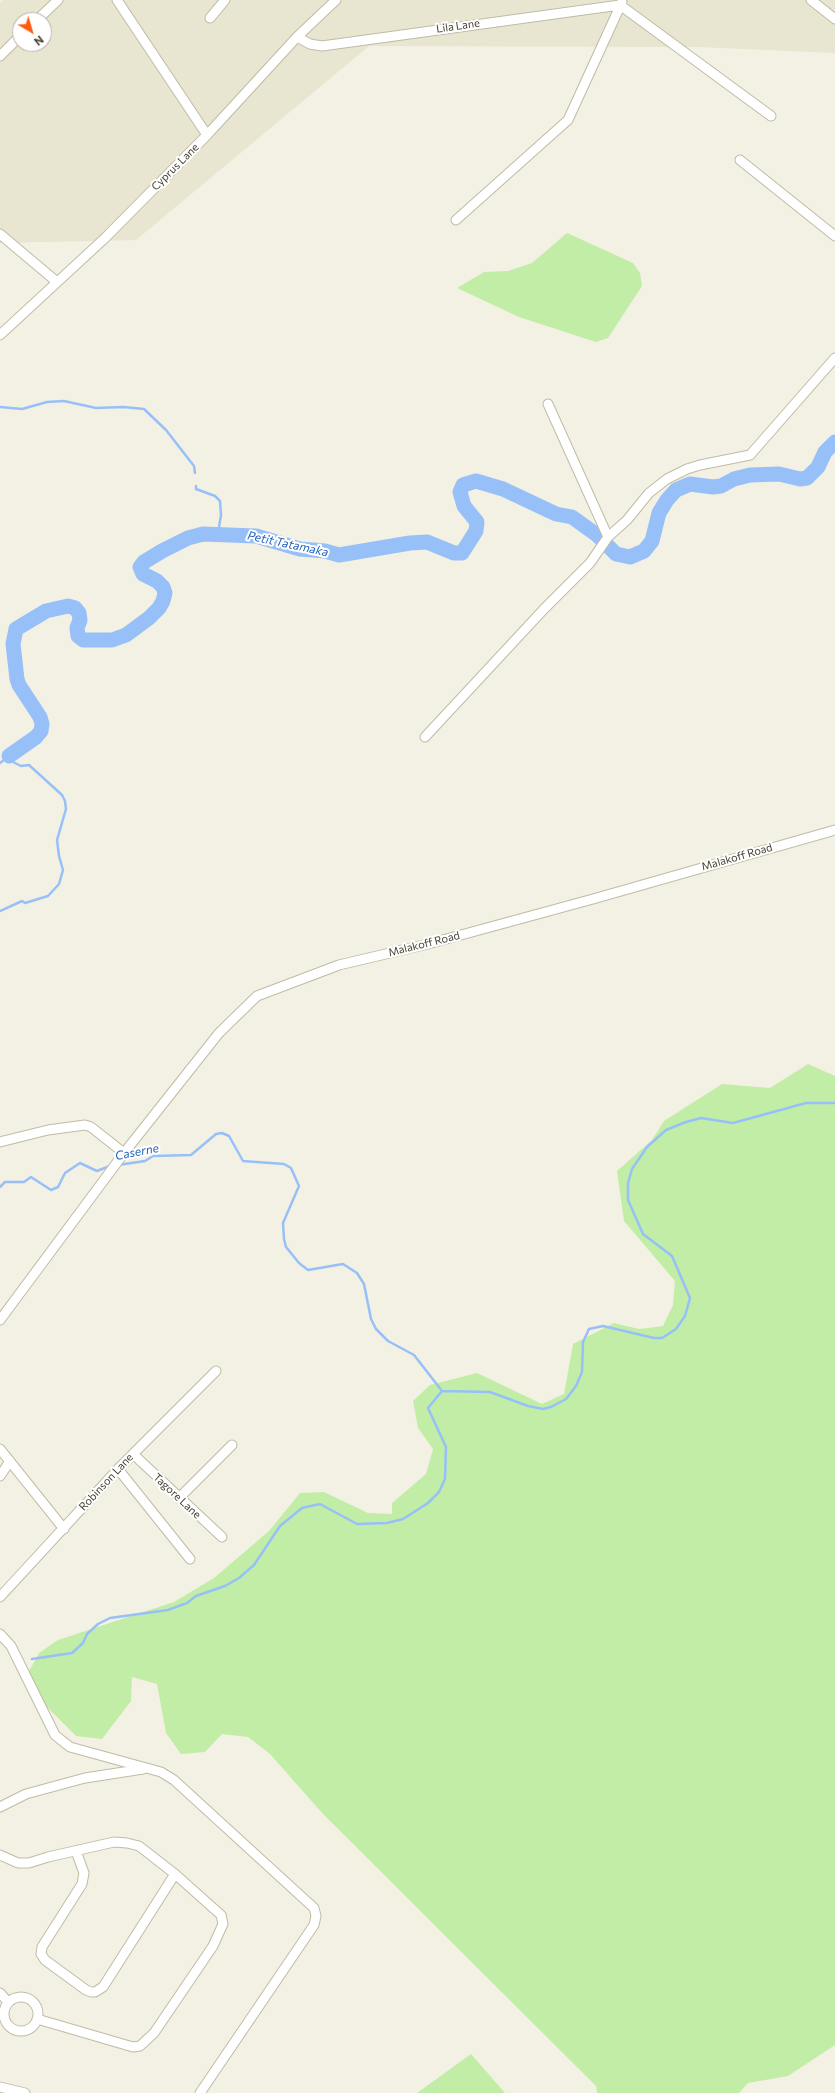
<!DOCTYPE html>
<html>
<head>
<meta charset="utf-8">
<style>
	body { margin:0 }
	#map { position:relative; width:835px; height:2093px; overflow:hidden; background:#f3f1e3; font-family:Commissioner,sans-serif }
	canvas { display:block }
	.north { position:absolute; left:12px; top:12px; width:40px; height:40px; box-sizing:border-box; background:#fff; border:1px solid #b5b3ad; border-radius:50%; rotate:142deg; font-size:11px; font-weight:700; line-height:16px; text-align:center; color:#464233 }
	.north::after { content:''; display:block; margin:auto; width:14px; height:18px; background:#ff5b0e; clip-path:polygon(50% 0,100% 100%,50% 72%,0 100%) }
</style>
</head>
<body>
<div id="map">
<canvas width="835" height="2093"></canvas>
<div class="north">N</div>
</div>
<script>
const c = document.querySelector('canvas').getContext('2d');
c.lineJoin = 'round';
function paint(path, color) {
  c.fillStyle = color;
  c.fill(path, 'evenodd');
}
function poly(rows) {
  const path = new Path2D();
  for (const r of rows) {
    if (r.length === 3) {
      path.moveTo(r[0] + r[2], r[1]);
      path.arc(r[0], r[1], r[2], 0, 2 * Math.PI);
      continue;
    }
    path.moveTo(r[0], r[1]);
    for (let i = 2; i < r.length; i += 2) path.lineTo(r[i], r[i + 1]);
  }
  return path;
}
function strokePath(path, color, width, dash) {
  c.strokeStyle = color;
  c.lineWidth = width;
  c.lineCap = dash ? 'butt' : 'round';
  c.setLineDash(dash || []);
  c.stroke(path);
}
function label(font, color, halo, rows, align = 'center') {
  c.font = font + ' Commissioner,sans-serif';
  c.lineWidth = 4;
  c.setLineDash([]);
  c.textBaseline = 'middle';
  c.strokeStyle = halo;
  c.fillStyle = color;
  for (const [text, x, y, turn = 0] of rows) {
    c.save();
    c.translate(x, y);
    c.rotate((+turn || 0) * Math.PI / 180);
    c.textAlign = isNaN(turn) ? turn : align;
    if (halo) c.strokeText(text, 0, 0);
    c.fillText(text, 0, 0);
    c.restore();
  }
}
paint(poly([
	[3,0,835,0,835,53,698,47,369,46,136,240,0,243,0,3],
	[20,20,44,20,44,44,20,44]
]), '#e8e5d0');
paint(poly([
	[567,233,633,263,640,273,642,286,608,338,596,342,519,317,457,288,484,272,508,271,532,263],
	[808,1064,835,1076,835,2045,788,2076,748,2083,739,2093,597,2093,596,2086,323,1814,270,1754,248,1737,222,1734,205,1752,181,1754,166,1733,157,1684,132,1677,131,1701,102,1739,76,1736,40,1700,27,1675,39,1653,58,1640,174,1602,214,1578,269,1531,300,1493,324,1492,368,1513,392,1514,392,1503,426,1474,433,1449,418,1428,413,1401,430,1385,477,1373,542,1404,564,1394,573,1344,614,1323,639,1329,663,1326,673,1305,675,1281,624,1221,617,1171,652,1140,664,1121,722,1084,770,1088],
	[471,2054,505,2093,417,2093]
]), '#c1eda7');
strokePath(poly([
	[0,407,22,409,47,402,64,401,96,408,124,407,144,409,166,430,194,466,195,473],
	[196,486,196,489,215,496,220,501,221,515,218,533],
	[0,763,9,756,13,762,21,766,29,765,62,795,65,801,66,809,57,840,59,856,63,870,59,884,48,896,25,903,22,901,0,911],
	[118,1165,145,1161,153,1156,191,1155,216,1134,222,1133,229,1136,243,1161,284,1164,291,1168,299,1186,283,1223,284,1239,286,1247,299,1263,308,1270,343,1264,357,1273,364,1284,371,1319,376,1329,388,1341,414,1355,442,1391],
	[0,1187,5,1182,24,1182,31,1177,51,1190,58,1187,65,1173,80,1163,97,1171,110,1166],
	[32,1659,72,1653,83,1643,87,1634,98,1624,110,1618,168,1610,187,1603,196,1596,225,1586,239,1578,254,1565,280,1526,302,1508,320,1504,357,1524,387,1523,403,1519,428,1503,439,1492,445,1479,446,1447,428,1408,442,1391,490,1392,528,1406,543,1409,551,1407,566,1399,576,1386,582,1372,583,1342,589,1329,603,1326,654,1338,662,1338,676,1329,685,1316,690,1298,672,1256,643,1234,628,1200,628,1183,632,1169,647,1147,666,1130,686,1122,701,1118,733,1123,806,1103,835,1103]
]), '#98c0f8', 2.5);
strokePath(poly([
	[9,756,36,737,41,731,42,724,40,717,19,685,17,679,13,644,16,629,46,611,68,606,75,608,79,613,80,620,77,628,78,636,83,640,112,640,126,635,149,618,159,608,163,601,165,593,163,587,157,581,143,574,140,567,144,562,162,551,188,538,203,534,256,536,300,549,325,551,339,555,410,543,427,542,454,553,462,553,476,531,477,522,464,506,460,492,463,485,476,481,503,489,556,514,572,517,597,535,616,554,630,557,644,551,652,541,659,513,667,500,676,490,690,484,713,487,721,486,734,479,750,475,779,474,800,479,807,478,818,467,825,452,835,442]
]), '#98c0f8', 15);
const minor = poly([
	[117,0,207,135],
	[811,0,835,19],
	[210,18,225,0],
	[37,20,58,0],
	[297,37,310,44,322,46,620,5,771,116],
	[0,56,20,36],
	[740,160,835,236],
	[456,220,568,120,622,2],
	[0,234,57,282],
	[0,335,105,238,207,135,297,37,336,0],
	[608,537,627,520,649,493,667,479,687,469,700,465,750,455,835,358],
	[425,737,544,609,590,563,608,537,548,404],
	[0,1142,48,1130,85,1125,91,1127,124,1153],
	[0,1320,124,1153,219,1033,257,996,339,965,428,944,593,899,835,830],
	[0,1449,64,1529],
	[133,1454,222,1537],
	[118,1469,190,1559],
	[0,1476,10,1461],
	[179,1498,232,1445],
	[0,1597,118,1469,216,1371],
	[0,1634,11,1646,55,1735,70,1747,161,1772,174,1780,314,1908,316,1916,314,1925,200,2093],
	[0,1807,26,1794,85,1778,143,1769],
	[76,1851,84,1873,82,1884,42,1947,41,1954,45,1960,86,1990,91,1992,95,1992,103,1987,175,1874],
	[0,1855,18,1863,29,1863,48,1857,114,1842,127,1843,139,1846,175,1874,221,1915,223,1924,213,1946,154,2033,140,2046,133,2047,37,2019],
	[0,1993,8,2002],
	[21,2014,17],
	[0,2087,25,2093]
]);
strokePath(minor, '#c0bba5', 11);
strokePath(minor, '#fff', 9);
label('11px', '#464233', '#fff', [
	["Lila Lane",458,26,-8],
	["Cyprus Lane",175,167,-45],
	["Malakoff Road",737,857,-16],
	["Malakoff Road",424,944,-14],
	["Robinson Lane",106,1482,-47],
	["Tagore Lane",177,1496,43]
]);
label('italic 12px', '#2161bc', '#fff', [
	["Petit Tatamaka",288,544,12],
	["Caserne",137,1152,-11]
]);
</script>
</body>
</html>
